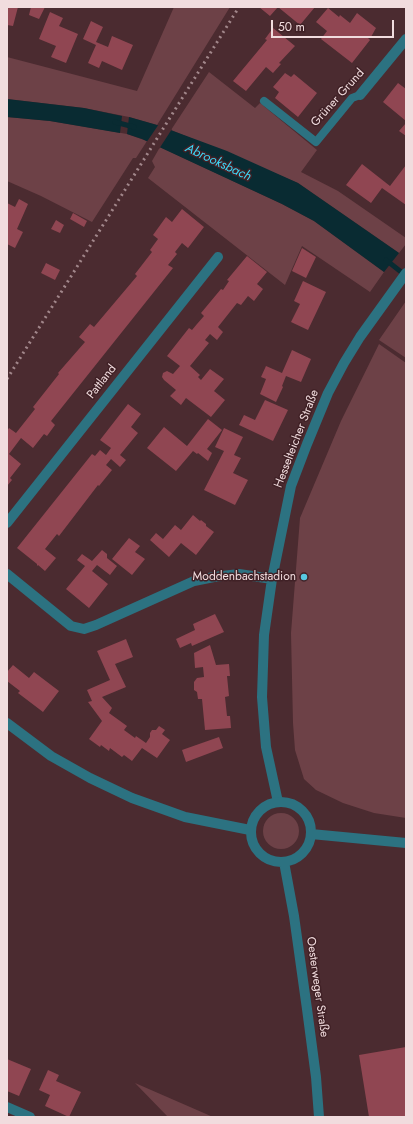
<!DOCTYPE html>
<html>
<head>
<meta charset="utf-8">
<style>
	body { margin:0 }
	#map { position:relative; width:413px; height:1124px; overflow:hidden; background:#4b2b30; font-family:Jost,sans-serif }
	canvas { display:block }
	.frame { position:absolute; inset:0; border:8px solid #f1dcde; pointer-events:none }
	.scale { position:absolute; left:271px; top:20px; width:123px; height:18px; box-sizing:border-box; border:2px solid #f1dcde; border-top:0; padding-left:5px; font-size:12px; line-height:14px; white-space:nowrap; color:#f1dcde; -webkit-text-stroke:3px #402126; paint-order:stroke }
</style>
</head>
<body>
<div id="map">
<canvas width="413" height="1124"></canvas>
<div class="frame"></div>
<div class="scale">50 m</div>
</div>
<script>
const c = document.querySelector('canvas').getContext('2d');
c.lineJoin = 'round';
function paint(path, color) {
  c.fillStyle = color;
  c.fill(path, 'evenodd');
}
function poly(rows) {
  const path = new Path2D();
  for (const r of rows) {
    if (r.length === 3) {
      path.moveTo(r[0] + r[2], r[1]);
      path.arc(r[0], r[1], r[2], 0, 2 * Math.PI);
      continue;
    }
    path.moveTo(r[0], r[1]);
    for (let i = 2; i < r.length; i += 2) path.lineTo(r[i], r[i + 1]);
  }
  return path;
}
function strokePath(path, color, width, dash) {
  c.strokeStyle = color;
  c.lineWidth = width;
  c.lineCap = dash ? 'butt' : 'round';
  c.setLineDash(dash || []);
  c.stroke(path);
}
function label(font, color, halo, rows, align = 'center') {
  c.font = font + ' Jost,sans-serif';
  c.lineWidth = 3;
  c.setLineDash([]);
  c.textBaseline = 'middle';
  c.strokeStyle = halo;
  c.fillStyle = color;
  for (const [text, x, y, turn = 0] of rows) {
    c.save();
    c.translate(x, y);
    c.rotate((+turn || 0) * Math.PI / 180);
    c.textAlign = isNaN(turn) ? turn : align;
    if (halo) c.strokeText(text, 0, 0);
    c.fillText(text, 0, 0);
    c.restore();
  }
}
paint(poly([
	[174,7,230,7,157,125,129,117,84,108,7,99,7,57,137,91],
	[209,72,255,108,260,103,317,150,301,172,338,191,406,238,406,244,399,253,298,183,171,130],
	[7,117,50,121,127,134,147,141,136,158,133,158,92,222,41,196,7,181],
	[160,147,282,204,314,221,384,272,370,292,302,246,285,285,148,178,155,167,152,161],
	[406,301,406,358,379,340],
	[379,344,406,363,406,818,374,813,343,803,316,790,304,779,295,750,293,723,291,633,300,518,341,421],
	[281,831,18],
	[135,1083,213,1117,168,1117]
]), '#6d4147');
paint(poly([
	[7,99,84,108,122,116,120,133,50,121,7,117],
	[129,117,157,125,227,151,298,183,399,253,384,272,314,221,282,204,142,139,127,134]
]), '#092b32');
paint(poly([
	[159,124,172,129,159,149,146,143]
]), '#4b2b30');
strokePath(poly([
	[115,122,134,127],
	[386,260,405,275]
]), '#092b32', 5);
paint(poly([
	[7,7,18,7,13,26,7,25],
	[31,7,45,7,39,19,29,15],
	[259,7,278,7,270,16],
	[278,7,315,7,300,25],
	[328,8,339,17,340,15,350,23,357,13,376,28,371,37,368,38,370,40,352,63,321,39,327,31,316,22],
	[50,12,63,18,59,26,78,34,66,63,51,57,56,46,39,39],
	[91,21,103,27,96,42,108,47,112,36,133,45,122,70,102,61,99,68,88,63,96,45,83,39],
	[273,28,295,46,279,63,281,64,273,73,266,67,246,91,233,81,267,40,265,39],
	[285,73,291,77,294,74,317,93,298,117,275,98,279,92,273,87],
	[398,83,406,89,406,121,383,102],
	[406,123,406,136,399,131],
	[362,164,390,186,406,165,406,205,382,188,371,203,346,185],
	[19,199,28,204,17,229,23,232,15,248,7,244,7,203,15,207],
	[182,209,204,227,188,248,182,243,175,252,177,254,168,265,173,268,51,421,55,425,47,436,44,434,33,448,21,438,9,454,21,464,10,478,12,480,7,486,7,431,9,428,16,433,35,409,33,407,59,374,58,373,85,342,79,337,90,324,94,327,137,276,135,274,152,252,150,250,158,239,153,235,166,217,172,222],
	[73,213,87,221,84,227,70,219],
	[56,220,64,225,60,233,51,229],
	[302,248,316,257,306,278,292,271],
	[247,256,267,272,257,284,263,289,254,301,248,296,241,305,237,303,218,327,223,332,217,340,210,334,205,340,209,343,190,366,200,375,198,377,201,380,210,369,224,379,214,391,225,400,211,417,186,398,181,405,170,396,176,390,164,380,162,377,163,373,167,371,173,374,180,366,167,356,189,328,192,330,197,324,204,316,201,313,221,289,223,290,229,281,227,280],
	[46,263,60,270,55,280,41,273],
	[303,281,326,292,308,330,291,322,300,304,294,301],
	[292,350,311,359,301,382,286,376,282,386,283,387,276,402,260,394,266,379,261,377,266,366,282,373],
	[265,400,288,410,273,441,239,425,244,415,255,420],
	[128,404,141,414,131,427,138,433,120,455,126,460,120,467,111,459,106,465,112,470,99,486,98,485,59,536,57,534,45,549,56,558,45,571,38,565,37,566,37,564,17,548,92,454,95,456,100,450,106,455,111,448,100,440],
	[208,419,222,430,207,449,212,453,208,461,198,453,197,454,193,451,176,471,147,448,164,427,187,446],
	[224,428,243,437,234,455,241,458,233,473,248,480,235,505,204,490,224,451,215,447],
	[193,515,200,521,201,520,206,524,206,526,214,532,196,555,181,543,169,557,150,540,156,533,163,539,175,525,181,530],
	[129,538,140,546,135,552,145,559,132,575,112,559],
	[102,550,107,554,107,558,117,566,110,575,97,565,92,571,108,584,89,608,66,589,85,566,77,560,82,554,92,561],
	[215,614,224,632,192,646,191,643,180,648,176,639,195,630,193,624],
	[126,639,133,657,115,664,126,687,102,697,112,708,109,713,127,726,124,730,135,738,136,736,146,743,150,737,150,733,152,730,156,730,159,726,165,730,162,734,170,740,157,758,142,748,132,761,124,755,122,757,110,748,109,751,101,745,100,747,89,739,102,721,88,702,92,701,87,690,110,680,97,651],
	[210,645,216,665,229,664,230,676,227,676,229,696,225,697,227,716,230,716,231,728,205,730,202,699,198,699,197,692,194,690,194,682,197,678,204,677,203,667,195,668,194,653],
	[13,665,29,678,34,672,59,691,43,712,18,693,20,691,7,681,7,672],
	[219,737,223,748,186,762,182,750],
	[406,1047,406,1117,369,1117,359,1055],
	[7,1059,31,1069,19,1096,7,1091],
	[48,1070,59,1075,56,1081,81,1092,69,1117,45,1106,50,1095,39,1090]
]), '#904652');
strokePath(poly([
	[264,101,316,142,352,98,360,95]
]), '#2c7281', 8);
strokePath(poly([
	[360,95,406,39],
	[7,523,218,257],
	[7,574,71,626,84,629,96,625,194,581,214,577,239,574,272,579],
	[278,802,266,747,262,697,264,635,272,579,291,486,307,444,328,393,344,363,360,337,406,273],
	[7,1107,30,1117]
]), '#2c7281', 10);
strokePath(poly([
	[7,723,51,756,90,778,132,798,185,817,250,830],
	[281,832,30],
	[311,834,406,843],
	[284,862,294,916,307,1009,316,1077,319,1117]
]), '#2c7281', 10);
strokePath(poly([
	[7,379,239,7]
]), '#a2878b', 3, [2, 4]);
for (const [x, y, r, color] of [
	[304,577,4,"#57c9e2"]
]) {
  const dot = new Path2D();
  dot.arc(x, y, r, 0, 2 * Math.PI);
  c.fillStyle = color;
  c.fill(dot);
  strokePath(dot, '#402126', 1.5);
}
label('12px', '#f1dcde', '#402126', [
	["Grüner Grund",338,98,-48],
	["Pattland",102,382,-52],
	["Hesselteicher Straße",297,439,-69],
	["Oesterweger Straße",317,987,82]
]);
label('12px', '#f1dcde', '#402126', [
	["Moddenbachstadion",296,577]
], 'right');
label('italic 13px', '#3bd7f6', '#402126', [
	["Abrooksbach",218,163,25]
]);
</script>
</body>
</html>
